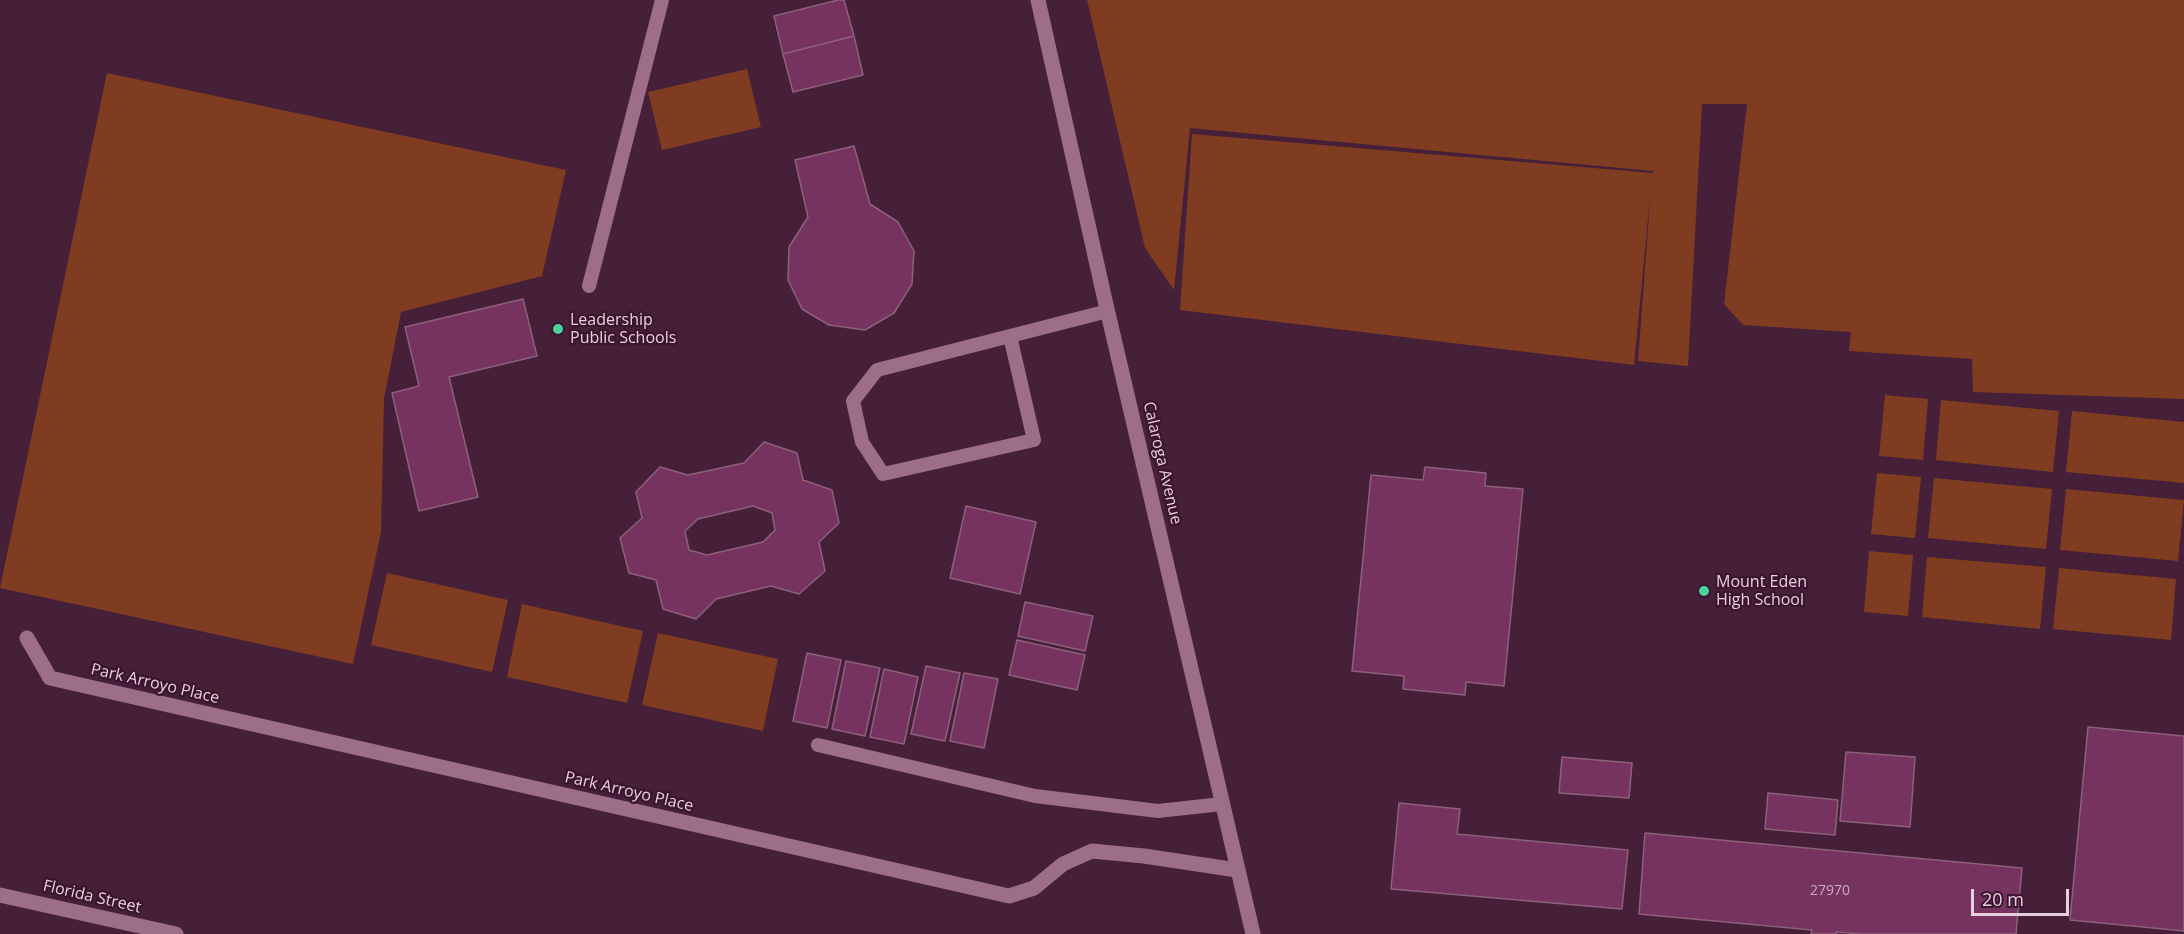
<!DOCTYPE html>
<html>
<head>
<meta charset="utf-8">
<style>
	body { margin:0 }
	#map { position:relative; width:2184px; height:934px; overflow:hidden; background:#461f39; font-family:"Open Sans",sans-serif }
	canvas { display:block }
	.scale { position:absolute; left:1971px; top:889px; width:98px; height:27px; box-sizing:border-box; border:3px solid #e9cfde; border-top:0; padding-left:8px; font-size:18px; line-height:21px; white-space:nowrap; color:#e9cfde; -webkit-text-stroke:4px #3b152f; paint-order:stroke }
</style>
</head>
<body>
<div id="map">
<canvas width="2184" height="934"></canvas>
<div class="scale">20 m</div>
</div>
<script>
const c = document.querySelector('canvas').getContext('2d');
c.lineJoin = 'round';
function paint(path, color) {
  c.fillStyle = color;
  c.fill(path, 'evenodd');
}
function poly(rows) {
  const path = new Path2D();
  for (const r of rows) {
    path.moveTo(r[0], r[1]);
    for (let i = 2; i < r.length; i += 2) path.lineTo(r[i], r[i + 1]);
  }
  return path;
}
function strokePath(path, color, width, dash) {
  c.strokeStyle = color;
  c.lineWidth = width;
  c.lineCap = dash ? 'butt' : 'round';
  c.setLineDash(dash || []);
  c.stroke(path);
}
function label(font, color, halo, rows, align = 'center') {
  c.font = font + ' "Open Sans",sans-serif';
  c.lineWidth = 4.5;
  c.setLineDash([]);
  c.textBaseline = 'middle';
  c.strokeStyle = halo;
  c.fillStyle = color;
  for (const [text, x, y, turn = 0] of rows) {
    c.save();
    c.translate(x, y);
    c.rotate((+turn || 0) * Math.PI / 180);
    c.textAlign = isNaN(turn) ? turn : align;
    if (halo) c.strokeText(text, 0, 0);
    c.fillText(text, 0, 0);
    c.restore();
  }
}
paint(poly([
	[1087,0,2184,0,2184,399,1973,392,1972,359,1849,351,1851,332,1743,325,1724,304,1747,104,1702,104,1688,366,1638,361,1651,188,1634,365,1180,310,1192,134,1653,173,1653,171,1190,128,1174,290,1145,248],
	[747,69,761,127,662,150,648,92],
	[107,73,566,170,542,276,401,312,384,399,381,532,353,664,0,588],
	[1885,395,1928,399,1923,460,1879,456],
	[1941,400,2059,411,2053,472,1936,460],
	[2072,411,2184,422,2184,483,2066,472],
	[1877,473,1921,477,1915,538,1871,534],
	[1934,478,2052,489,2046,549,1928,538],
	[2066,489,2184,500,2178,561,2060,550],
	[1869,551,1913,555,1908,616,1864,612],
	[1927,557,2046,567,2040,629,1922,617],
	[2059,568,2176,579,2171,640,2053,629],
	[387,573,508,600,492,672,371,645],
	[522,604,643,631,627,703,507,677],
	[658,633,778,659,763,731,642,705]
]), '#7f3c20');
const building = poly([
	[838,0,844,0,854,36,783,54,774,16,838,0],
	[854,36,863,75,793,92,783,54,854,36],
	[854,146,870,204,898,222,914,251,912,284,894,313,865,330,829,325,802,309,788,280,789,247,808,217,795,160,854,146],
	[523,299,537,356,449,377,478,497,419,511,392,393,419,386,405,327,523,299],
	[764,442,797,453,803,480,832,490,839,523,819,542,825,571,799,594,771,586,716,599,696,619,663,609,656,580,629,573,620,538,642,518,636,492,660,467,688,475,744,463,764,442],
	[753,506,772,513,775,530,763,542,707,555,689,550,685,531,698,519,753,506],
	[1425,467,1486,473,1485,486,1523,489,1504,686,1466,682,1465,695,1403,689,1404,676,1352,671,1371,475,1423,480,1425,467],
	[966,506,1036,522,1020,594,950,578,966,506],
	[1025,602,1093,616,1085,651,1018,636,1025,602],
	[1017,640,1085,655,1077,690,1009,675,1017,640],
	[807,653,841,660,827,728,793,721,807,653],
	[846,661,880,668,865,736,832,729,846,661],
	[926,666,960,673,945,741,911,734,926,666],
	[884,669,918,677,904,744,870,737,884,669],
	[964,673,998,679,984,748,950,741,964,673],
	[2088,727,2184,736,2184,931,2070,920,2088,727],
	[1846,752,1915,757,1910,827,1840,821,1846,752],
	[1562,757,1632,763,1629,798,1559,793,1562,757],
	[1768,793,1838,800,1835,835,1765,829,1768,793],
	[1399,803,1460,809,1457,834,1628,850,1622,909,1391,889,1399,803],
	[1645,833,2022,868,2016,934,1860,934,1836,932,1836,934,1811,934,1812,930,1639,914,1645,833]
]);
paint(building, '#76335f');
strokePath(building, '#8d607b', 1.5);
strokePath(poly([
	[589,286,662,0],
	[1010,336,1034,440,883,474,862,442,853,401,877,370,1108,311],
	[818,745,1035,796,1158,811,1222,804]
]), '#9c6e89', 14);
strokePath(poly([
	[27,638,50,678,1009,896,1034,888,1063,864,1092,851,1144,856,1237,870],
	[0,895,176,934]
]), '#9c6e89', 15);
strokePath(poly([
	[1038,0,1104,296,1253,934]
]), '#9c6e89', 15);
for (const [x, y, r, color] of [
	[558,329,6,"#4ad49c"],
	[1704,591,6,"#4ad49c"]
]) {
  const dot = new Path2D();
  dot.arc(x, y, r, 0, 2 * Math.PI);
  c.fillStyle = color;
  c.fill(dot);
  strokePath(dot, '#3b152f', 2);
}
label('14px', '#cca8be', null, [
	["27970",1830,891]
]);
label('16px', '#e9cfde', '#3b152f', [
	["Leadership",570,320],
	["Public Schools",570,338],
	["Mount Eden",1716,582],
	["High School",1716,600]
], 'left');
label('16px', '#e9cfde', '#3b152f', [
	["Calaroga Avenue",1162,463,77],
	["Park Arroyo Place",155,684,13],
	["Park Arroyo Place",629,792,13],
	["Florida Street",92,897,13]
]);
</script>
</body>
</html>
